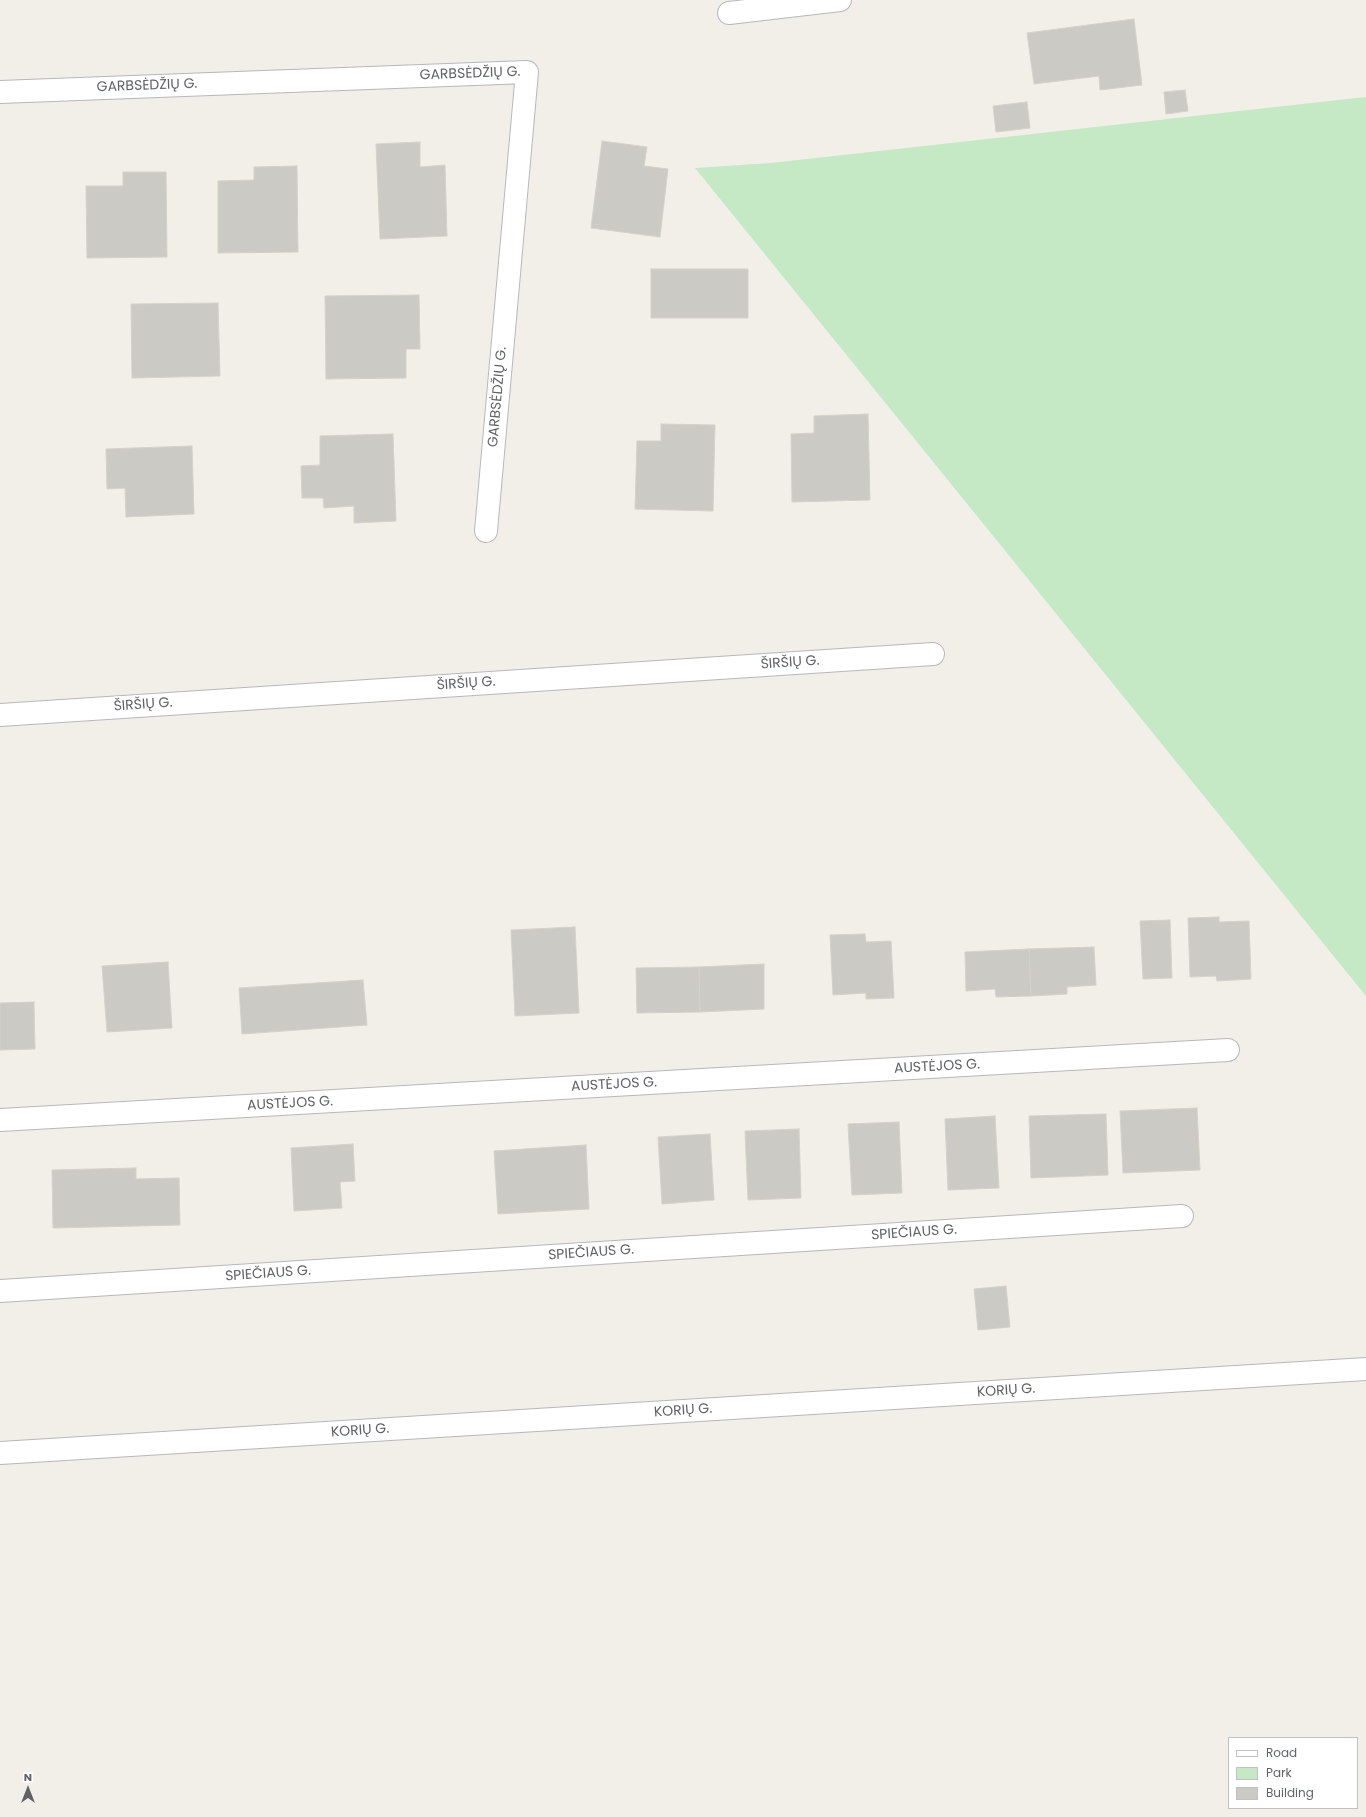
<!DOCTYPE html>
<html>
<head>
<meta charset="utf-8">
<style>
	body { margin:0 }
	#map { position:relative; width:1366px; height:1817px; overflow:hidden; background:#f1efe8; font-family:Poppins,sans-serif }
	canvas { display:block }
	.legend { position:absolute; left:1228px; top:1737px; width:130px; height:72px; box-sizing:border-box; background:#fff; border:1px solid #bfc1c3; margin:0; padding:5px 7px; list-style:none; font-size:12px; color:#5f6368 }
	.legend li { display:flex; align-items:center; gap:8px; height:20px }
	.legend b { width:20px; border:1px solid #bfc1c3 }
	.north { position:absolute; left:8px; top:1769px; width:40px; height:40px; -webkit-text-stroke:3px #fff; paint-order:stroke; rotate:0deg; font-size:11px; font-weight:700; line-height:16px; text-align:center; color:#5f6368 }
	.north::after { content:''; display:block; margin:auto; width:14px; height:18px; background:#5f6368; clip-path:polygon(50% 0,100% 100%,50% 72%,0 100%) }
</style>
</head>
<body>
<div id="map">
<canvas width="1366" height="1817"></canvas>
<ul class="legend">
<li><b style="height:5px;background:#fff"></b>Road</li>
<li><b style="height:11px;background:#c5e8c5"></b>Park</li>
<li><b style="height:11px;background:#cccac5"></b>Building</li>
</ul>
<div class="north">N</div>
</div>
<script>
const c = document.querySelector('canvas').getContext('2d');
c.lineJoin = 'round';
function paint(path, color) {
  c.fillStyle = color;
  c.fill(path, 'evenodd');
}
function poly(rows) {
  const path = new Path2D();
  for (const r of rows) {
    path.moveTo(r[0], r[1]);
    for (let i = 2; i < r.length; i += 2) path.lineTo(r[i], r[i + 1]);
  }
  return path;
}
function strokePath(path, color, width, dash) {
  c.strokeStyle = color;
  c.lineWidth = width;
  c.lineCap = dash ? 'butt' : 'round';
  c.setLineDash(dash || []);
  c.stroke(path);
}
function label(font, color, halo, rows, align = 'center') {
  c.font = font + ' Poppins,sans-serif';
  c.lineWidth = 3;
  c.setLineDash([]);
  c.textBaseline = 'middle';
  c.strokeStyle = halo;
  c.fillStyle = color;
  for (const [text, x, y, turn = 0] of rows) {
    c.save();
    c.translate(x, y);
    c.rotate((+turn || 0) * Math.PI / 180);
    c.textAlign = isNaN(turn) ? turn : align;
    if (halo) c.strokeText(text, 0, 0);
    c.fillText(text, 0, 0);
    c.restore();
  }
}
paint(poly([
	[1366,97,1366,996,695,168,771,163]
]), '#c5e8c5');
const building = poly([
	[1134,19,1142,85,1100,90,1099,76,1034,84,1027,33,1134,19],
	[1185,90,1188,111,1166,114,1164,92,1185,90],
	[1027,102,1030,128,996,132,993,106,1027,102],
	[602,141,647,147,644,166,668,169,660,237,591,228,602,141],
	[420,142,420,167,445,165,447,236,380,239,376,144,420,142],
	[297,166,298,252,218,253,218,181,254,180,254,167,297,166],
	[123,172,166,172,167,257,87,258,86,186,123,186,123,172],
	[651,269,748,269,748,318,651,318,651,269],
	[419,295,420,349,406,349,406,378,326,379,325,296,419,295],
	[218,303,220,376,132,378,131,304,218,303],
	[868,414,870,500,792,502,791,434,814,433,814,416,868,414],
	[661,424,715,425,713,511,635,509,637,441,661,441,661,424],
	[393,434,396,521,354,523,354,506,324,508,323,498,302,498,301,466,320,465,320,436,393,434],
	[192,446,194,514,126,517,125,488,107,489,106,449,192,446],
	[1219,917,1219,922,1249,921,1251,979,1217,981,1216,976,1190,977,1188,918,1219,917],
	[1170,920,1172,978,1143,979,1140,921,1170,920],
	[575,927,579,1013,515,1016,511,930,575,927],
	[865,934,866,942,891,941,894,998,866,999,866,993,833,995,830,935,865,934],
	[1094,947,1096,985,1067,987,1067,994,1031,996,1029,949,1094,947],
	[1029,949,1031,996,996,997,995,989,966,991,965,952,1029,949],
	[168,962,172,1028,107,1032,102,966,168,962],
	[764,964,764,1009,700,1012,699,967,764,964],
	[699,967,700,1012,637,1013,636,968,699,967],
	[363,980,367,1025,242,1034,239,988,363,980],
	[34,1002,35,1049,0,1050,0,1003,34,1002],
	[1197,1108,1200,1170,1123,1173,1120,1111,1197,1108],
	[1106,1114,1108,1175,1031,1178,1029,1116,1106,1114],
	[995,1116,999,1188,948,1190,945,1119,995,1116],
	[899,1122,902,1193,852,1195,848,1124,899,1122],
	[799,1129,801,1198,748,1200,745,1131,799,1129],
	[710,1134,714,1200,662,1204,658,1137,710,1134],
	[353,1144,355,1181,340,1182,342,1208,294,1211,291,1148,353,1144],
	[586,1145,589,1209,498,1214,494,1151,586,1145],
	[136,1168,136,1179,179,1178,180,1225,53,1228,52,1170,136,1168],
	[1006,1286,1010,1327,978,1330,974,1289,1006,1286]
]);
paint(building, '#cccac5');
strokePath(building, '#d6d1c6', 1);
const minor = poly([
	[729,13,840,0],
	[0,92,527,72,486,531],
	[0,715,933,654],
	[0,1120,1228,1050],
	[0,1291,1182,1216],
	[0,1453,1366,1369]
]);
strokePath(minor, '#b5b8bc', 24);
strokePath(minor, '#fff', 22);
label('14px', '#5f6368', '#fff', [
	["GARBSĖDŽIŲ G.",470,74,-2],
	["GARBSĖDŽIŲ G.",147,86,-2],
	["GARBSĖDŽIŲ G.",498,397,-85],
	["ŠIRŠIŲ G.",790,663,-4],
	["ŠIRŠIŲ G.",466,684,-4],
	["ŠIRŠIŲ G.",143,705,-4],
	["AUSTĖJOS G.",937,1067,-3],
	["AUSTĖJOS G.",614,1085,-3],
	["AUSTĖJOS G.",290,1104,-3],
	["SPIEČIAUS G.",914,1233,-4],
	["SPIEČIAUS G.",591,1253,-4],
	["SPIEČIAUS G.",268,1274,-4],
	["KORIŲ G.",1006,1391,-4],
	["KORIŲ G.",683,1411,-4],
	["KORIŲ G.",360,1431,-4]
]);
</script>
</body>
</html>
